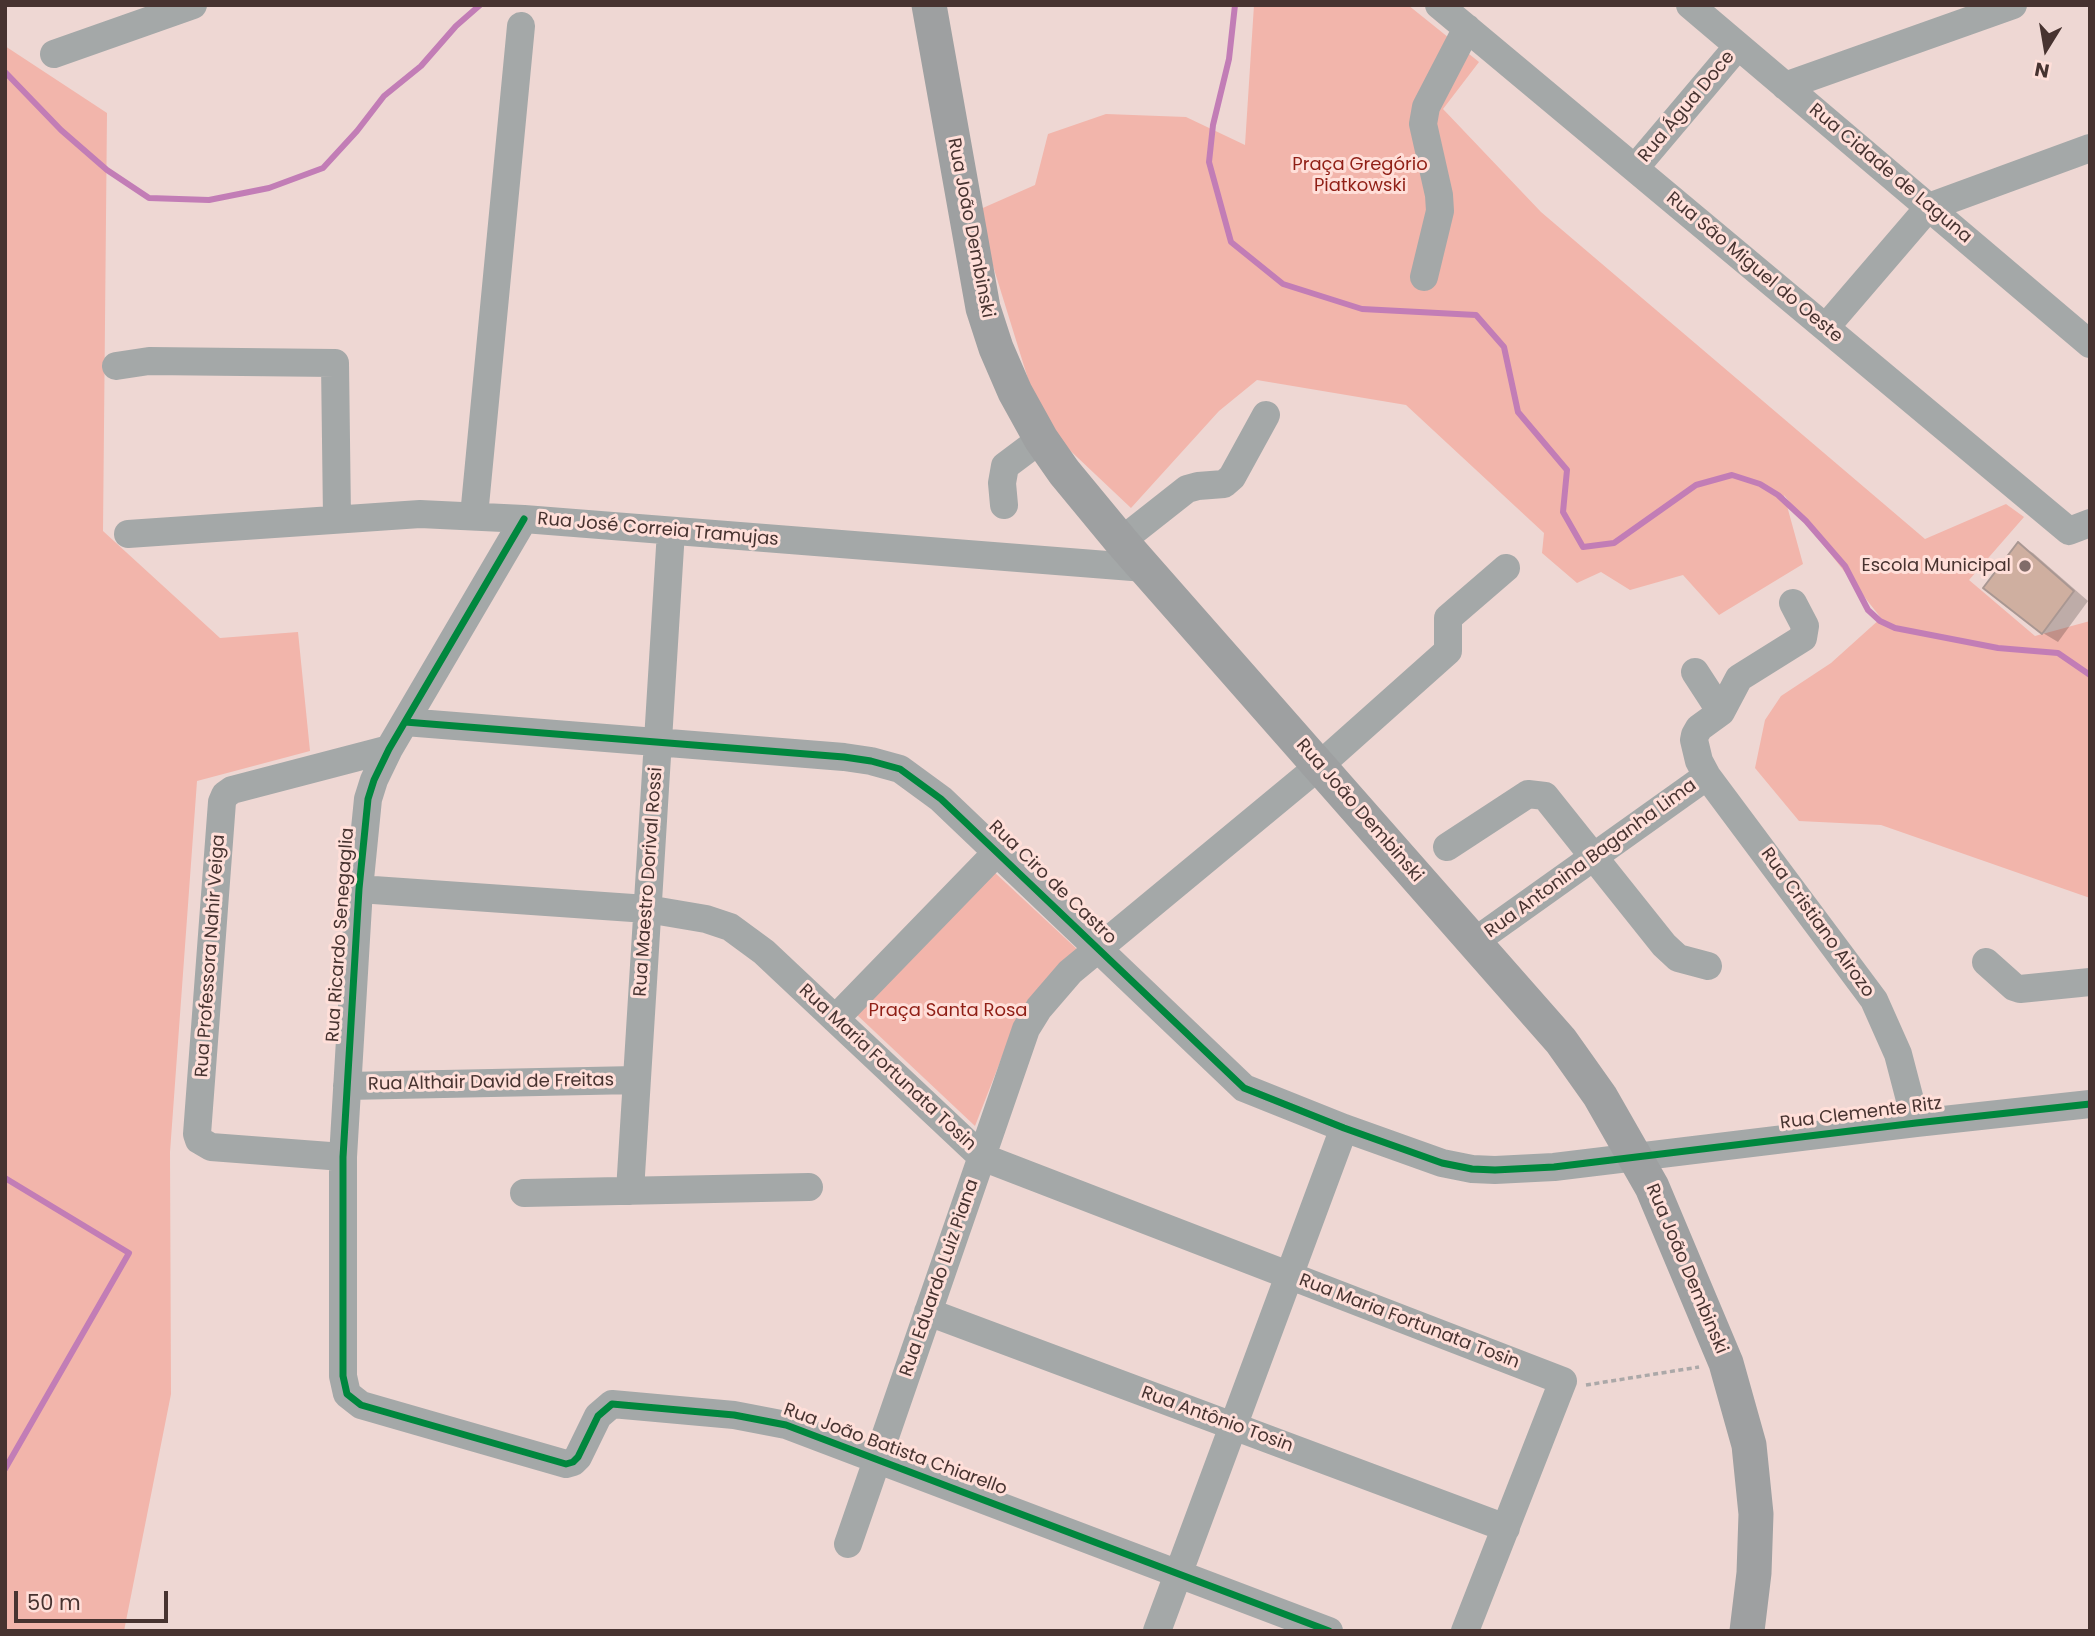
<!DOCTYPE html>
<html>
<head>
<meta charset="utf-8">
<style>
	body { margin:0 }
	#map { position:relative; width:2095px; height:1636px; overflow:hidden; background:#eed7d3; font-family:Poppins,sans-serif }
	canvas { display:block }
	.frame { position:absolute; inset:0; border:7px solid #473330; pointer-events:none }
	.north { position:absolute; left:2011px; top:14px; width:70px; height:70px; -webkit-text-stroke:5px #ffdfd9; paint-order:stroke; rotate:191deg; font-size:19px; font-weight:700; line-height:28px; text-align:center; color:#473330 }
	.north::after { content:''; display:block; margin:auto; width:24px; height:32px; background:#473330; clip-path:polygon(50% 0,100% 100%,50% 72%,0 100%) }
	.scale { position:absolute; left:14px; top:1591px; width:154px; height:32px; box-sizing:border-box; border:4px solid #473330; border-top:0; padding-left:9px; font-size:21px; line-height:24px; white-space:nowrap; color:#473330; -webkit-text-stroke:5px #ffdfd9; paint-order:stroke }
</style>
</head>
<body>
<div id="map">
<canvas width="2095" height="1636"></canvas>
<div class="frame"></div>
<div class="north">N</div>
<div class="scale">50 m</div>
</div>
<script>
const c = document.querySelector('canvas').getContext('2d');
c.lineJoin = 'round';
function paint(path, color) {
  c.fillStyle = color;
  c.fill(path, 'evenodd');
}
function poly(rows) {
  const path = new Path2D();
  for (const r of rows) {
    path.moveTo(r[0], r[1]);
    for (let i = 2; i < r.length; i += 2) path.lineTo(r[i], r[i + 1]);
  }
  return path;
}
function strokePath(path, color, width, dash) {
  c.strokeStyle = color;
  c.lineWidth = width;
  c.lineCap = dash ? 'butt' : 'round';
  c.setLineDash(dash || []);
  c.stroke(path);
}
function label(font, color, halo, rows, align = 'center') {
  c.font = font + ' Poppins,sans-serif';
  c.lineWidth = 6;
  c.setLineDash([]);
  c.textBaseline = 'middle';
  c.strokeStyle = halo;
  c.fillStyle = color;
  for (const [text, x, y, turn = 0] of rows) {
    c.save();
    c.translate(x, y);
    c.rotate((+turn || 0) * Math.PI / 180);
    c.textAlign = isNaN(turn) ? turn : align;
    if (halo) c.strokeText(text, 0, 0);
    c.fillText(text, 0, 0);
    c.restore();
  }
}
paint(poly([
	[1254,5,1408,5,1479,62,1443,109,1541,212,1925,539,2006,504,2024,517,1969,580,2035,636,2090,621,2090,898,1881,825,1799,821,1755,768,1765,720,1781,696,1831,663,1881,618,1784,495,1803,564,1719,615,1683,575,1630,590,1601,572,1577,583,1542,553,1544,533,1406,405,1257,380,1219,411,1131,508,1042,424,976,211,1035,185,1048,134,1106,114,1186,117,1245,145],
	[5,46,107,113,103,531,220,638,298,632,310,751,197,781,170,1152,171,1394,124,1631,5,1631],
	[992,870,1079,951,1016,1021,975,1126,856,1014]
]), '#f2b5ab');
paint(poly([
	[2018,545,2033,553,2088,601,2058,642,2043,633,1986,588]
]), '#0003');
strokePath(poly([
	[1235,5,1229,59,1213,125,1209,162,1231,242,1283,284,1362,309,1476,315,1504,347,1518,412,1567,470,1563,512,1583,547,1614,543,1696,485,1732,475,1760,484,1778,495,1806,521,1845,566,1868,610,1880,621,1895,628,1998,648,2058,653,2090,675],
	[5,72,61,130,107,170,149,198,209,200,269,188,323,168,357,131,384,96,421,66,456,26,480,5],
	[5,1178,129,1253,5,1469]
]), '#c27db6', 6);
const building = poly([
	[2018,542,2074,591,2042,634,1983,588,2018,542]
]);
paint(building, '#cfafa0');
strokePath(building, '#a99792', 2);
strokePath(poly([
	[1586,1385,1699,1367]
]), '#aba8a8', 3.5, [5, 3.5]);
strokePath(poly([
	[1439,5,2069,531,2090,523],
	[1690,5,2090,344],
	[54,54,193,5],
	[1785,86,2013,5],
	[1635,168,1738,46],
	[1424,277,1440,211,1439,195,1423,124,1426,107,1467,28],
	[1826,327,1929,207,2090,148],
	[116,366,149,361,335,363,337,518],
	[1004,505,1002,483,1005,466,1041,439],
	[474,516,521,26],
	[524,519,389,749,374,780,368,799,359,889,343,1157,343,1376,347,1394,361,1405,566,1464,573,1462,578,1457,598,1416,612,1404,734,1415,786,1425,1329,1631],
	[128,534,420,514,524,519,1145,568],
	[1121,541,1187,489,1198,486,1224,484,1232,477,1266,415],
	[1695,672,1721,712,1699,728,1695,735,1694,740,1699,761,1707,776,1874,1000,1898,1054,1916,1123],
	[1721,712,1739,678,1803,638,1805,626,1793,603],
	[405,722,844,757,871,761,900,769,941,799,1244,1088,1344,1128,1442,1163,1472,1169,1495,1170,1554,1167,1916,1123,2090,1104],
	[1447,847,1528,794,1545,796,1664,945,1678,958,1708,966],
	[359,889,647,909,706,919,730,927,764,952,982,1157,1563,1381,1465,1631],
	[1474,942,1707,776],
	[1986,962,2014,987,2020,989,2090,982],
	[835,1019,997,852],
	[347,1086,636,1080],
	[343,1157,211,1147,199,1140,197,1134,222,802,225,795,232,790,389,749],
	[630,1191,671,531],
	[524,1193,809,1187],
	[928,1312,1506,1528],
	[848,1544,1026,1029,1039,1008,1070,972,1319,766,1448,651,1448,618,1506,568],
	[1157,1631,1344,1128]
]), '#a4a8a8', 28);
strokePath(poly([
	[929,5,983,308,996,348,1015,392,1041,439,1064,472,1121,541,1561,1041,1600,1096,1652,1187,1726,1363,1749,1445,1756,1514,1754,1573,1747,1631]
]), '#9ea0a1', 35);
strokePath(poly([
	[524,519,389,749,374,780,368,799,359,889,343,1157,343,1376,347,1394,361,1405,566,1464,573,1462,578,1457,598,1416,612,1404,734,1415,786,1425,1329,1631],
	[405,722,844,757,871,761,900,769,941,799,1244,1088,1344,1128,1442,1163,1472,1169,1495,1170,1554,1167,1916,1123,2090,1104]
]), '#00873e', 7);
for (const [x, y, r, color] of [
	[2025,566,7,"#816c69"]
]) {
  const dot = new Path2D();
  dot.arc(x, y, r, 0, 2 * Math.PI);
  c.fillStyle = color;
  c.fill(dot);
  strokePath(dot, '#ffdfd9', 2.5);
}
label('18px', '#473330', '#ffdfd9', [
	["Rua Água Doce",1687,107,-50],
	["Rua Cidade de Laguna",1890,174,40],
	["Rua João Dembinski",970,228,79],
	["Rua São Miguel do Oeste",1754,268,40],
	["Rua José Correia Tramujas",658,530,5],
	["Rua João Dembinski",1359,811,49],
	["Rua Antonina Baganha Lima",1591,859,-36],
	["Rua Maestro Dorival Rossi",649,882,-86],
	["Rua Ciro de Castro",1052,883,44],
	["Rua Cristiano Airozo",1817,923,54],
	["Rua Ricardo Senegaglia",341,935,-86],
	["Rua Professora Nahir Veiga",211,956,-86],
	["Rua Maria Fortunata Tosin",887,1068,43],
	["Rua Althair David de Freitas",491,1083,-1],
	["Rua Clemente Ritz",1861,1114,-7],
	["Rua João Dembinski",1686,1269,67],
	["Rua Eduardo Luiz Piana",940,1278,-71],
	["Rua Maria Fortunata Tosin",1409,1322,21],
	["Rua Antônio Tosin",1217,1420,20],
	["Rua João Batista Chiarello",895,1450,20]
]);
label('18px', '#901f16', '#ffdfd9', [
	["Praça Gregório",1360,165],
	["Piatkowski",1360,186],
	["Praça Santa Rosa",948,1011]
]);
label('18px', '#473330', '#ffdfd9', [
	["Escola Municipal",2011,566]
], 'right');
</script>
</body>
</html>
